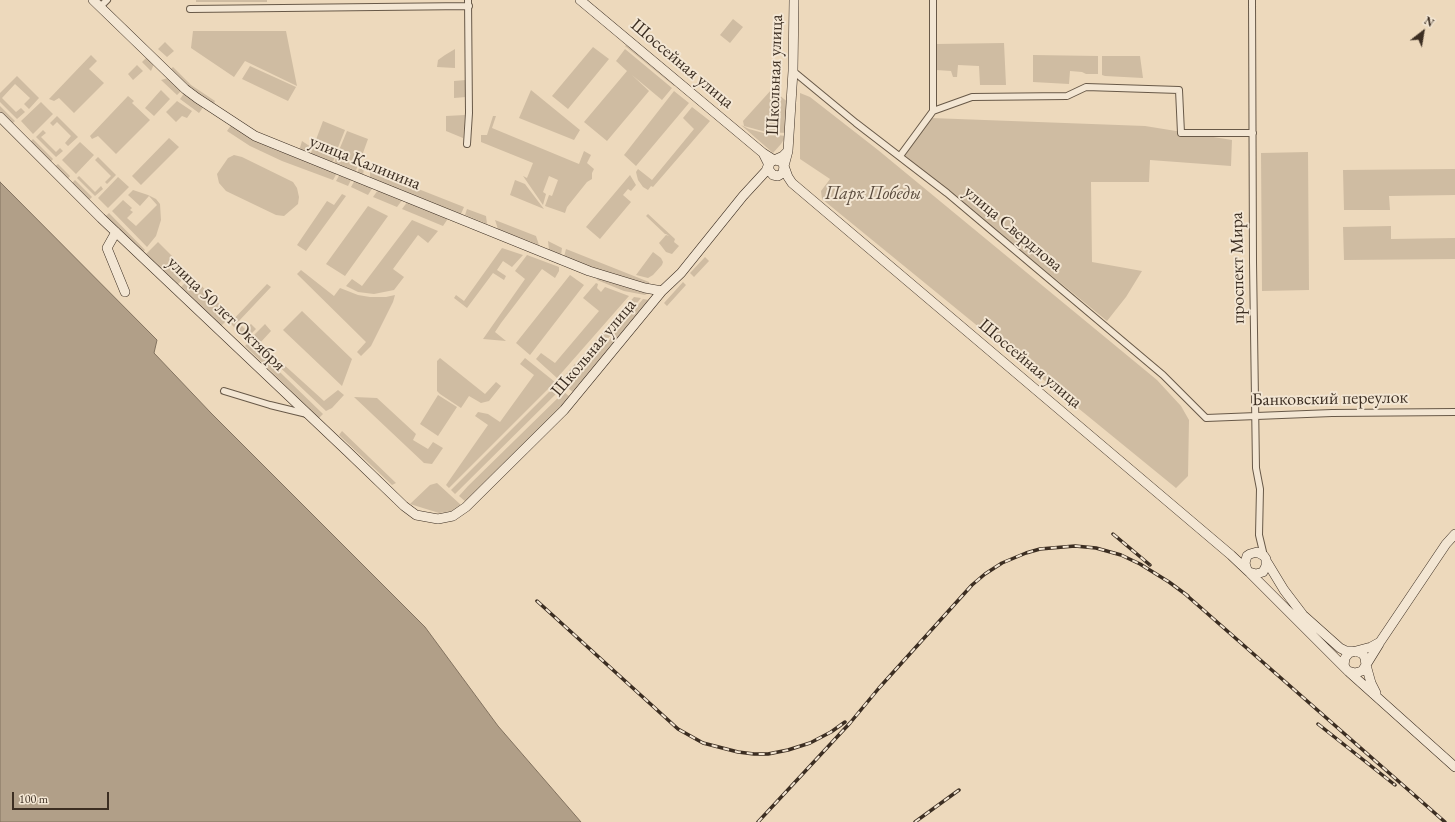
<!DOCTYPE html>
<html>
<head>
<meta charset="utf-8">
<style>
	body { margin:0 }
	#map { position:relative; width:1455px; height:822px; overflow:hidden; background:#edd9bc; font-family:"EB Garamond",serif }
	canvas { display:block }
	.north { position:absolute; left:1403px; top:12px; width:40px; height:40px; -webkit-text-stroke:3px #f3e6d3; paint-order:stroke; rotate:31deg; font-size:11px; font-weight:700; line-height:16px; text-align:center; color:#3c2e22 }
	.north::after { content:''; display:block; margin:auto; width:14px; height:18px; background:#3c2e22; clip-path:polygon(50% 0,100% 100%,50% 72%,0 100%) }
	.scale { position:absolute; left:12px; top:792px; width:97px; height:18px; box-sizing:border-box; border:2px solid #3c2e22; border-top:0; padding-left:5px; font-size:12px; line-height:14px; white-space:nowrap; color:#3c2e22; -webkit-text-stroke:3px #f3e6d3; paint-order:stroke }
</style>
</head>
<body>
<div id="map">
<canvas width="1455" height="822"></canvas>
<div class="north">N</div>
<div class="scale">100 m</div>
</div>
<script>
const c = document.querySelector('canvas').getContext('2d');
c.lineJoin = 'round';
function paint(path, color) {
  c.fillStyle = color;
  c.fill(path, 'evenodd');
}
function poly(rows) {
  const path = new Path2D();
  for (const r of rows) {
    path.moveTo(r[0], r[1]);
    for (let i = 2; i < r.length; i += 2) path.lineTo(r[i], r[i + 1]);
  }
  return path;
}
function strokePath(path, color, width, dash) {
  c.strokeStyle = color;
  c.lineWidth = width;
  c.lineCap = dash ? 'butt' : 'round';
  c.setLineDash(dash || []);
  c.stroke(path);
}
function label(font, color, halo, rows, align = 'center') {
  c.font = font + ' "EB Garamond",serif';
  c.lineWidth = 4;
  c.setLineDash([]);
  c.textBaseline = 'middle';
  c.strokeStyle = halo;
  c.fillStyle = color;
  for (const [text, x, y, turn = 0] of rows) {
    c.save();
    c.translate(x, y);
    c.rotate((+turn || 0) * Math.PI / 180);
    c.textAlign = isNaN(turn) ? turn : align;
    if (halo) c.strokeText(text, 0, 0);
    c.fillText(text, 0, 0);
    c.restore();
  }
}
paint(poly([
	[196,0,267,0,267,2,196,2],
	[733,19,743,27,730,43,720,35],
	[193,31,286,31,297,86,245,61,234,77,191,48],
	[165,42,174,51,167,57,158,49],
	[628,43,677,83,674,86,625,46],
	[1004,43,1006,85,980,85,979,66,958,65,957,77,953,77,951,71,936,70,936,44],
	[593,47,609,59,568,109,552,96],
	[455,49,455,68,437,67,438,60,445,55],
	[625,49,672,88,662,100,632,75,649,91,607,141,584,122,627,71,616,61],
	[91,55,97,61,89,69,104,83,74,113,59,98,54,101,49,99],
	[1033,55,1098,56,1098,74,1086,74,1082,72,1070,71,1069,84,1033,82],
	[1102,56,1140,56,1143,78,1105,76,1102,75],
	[147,57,154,64,151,71,142,62],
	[137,65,143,71,133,80,128,74],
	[250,66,296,87,288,101,242,79],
	[173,67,191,85,215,101,213,106,188,89,170,70],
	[17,76,39,98,29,109,24,104,30,98,15,84,2,98,16,112,21,108,25,112,17,119,0,102,0,93],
	[168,78,182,90,177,95,161,80],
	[466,80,466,97,454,98,454,81],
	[772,89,790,104,787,133,766,132,744,126,743,121],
	[161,90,170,99,154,116,145,108],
	[531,90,580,130,574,140,519,118],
	[674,91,689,103,636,166,624,155],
	[185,92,204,106,199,113,180,99],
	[800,93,810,97,878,150,1157,380,1181,406,1189,420,1188,476,1176,488,822,199,821,191,830,179,800,159],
	[128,96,134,101,132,103,150,120,116,154,98,136,92,139,90,136],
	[177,101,192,111,187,118,182,116,176,122,166,112],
	[41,102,53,114,33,134,21,121],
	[0,106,15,121,11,125,0,113],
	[692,107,710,121,653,187,651,186,648,190,643,187,638,180,636,172,638,169,652,180,694,129,683,118],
	[465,115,463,138,446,131,446,116],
	[57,116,78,137,68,146,65,143,71,136,57,122,53,126,50,123],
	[493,116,496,116,492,128,579,164,584,151,591,155,587,163,594,169,592,173,592,179,587,182,567,207,565,213,545,206,549,195,552,196,558,180,549,176,543,192,546,194,543,205,523,176,527,178,533,163,481,142,481,135,487,135],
	[931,118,1145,126,1232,140,1231,166,1150,160,1149,182,1091,182,1092,262,1142,271,1126,297,1107,321,904,155],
	[323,121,345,130,335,155,325,151,325,148,324,148,323,150,317,148,314,145],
	[232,124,337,173,333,180,282,161,250,146,227,131],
	[741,125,749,129,767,134,786,136,781,144,773,153],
	[43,130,46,133,41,137,56,152,60,148,63,151,56,157,36,137],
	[347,131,368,139,359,164,337,155],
	[169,138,179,147,141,185,132,176],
	[33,139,53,159,50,163,30,142],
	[302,141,311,147,308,155,299,151],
	[80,142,94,155,76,174,62,160],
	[313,148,335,157,332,164,310,155],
	[1308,152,1309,290,1262,291,1261,153],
	[234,155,242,157,293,182,297,188,299,197,298,204,284,216,276,215,226,191,219,183,217,174,228,158],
	[98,157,116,175,107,184,105,182,111,176,95,160],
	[336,157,358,165,355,173,334,165],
	[58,164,70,176,67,180,54,167],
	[360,166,464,207,461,214,370,178,370,171,364,168,363,175,357,173],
	[1455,169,1455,195,1389,196,1390,210,1344,210,1343,170],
	[340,174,352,178,348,186,336,181],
	[630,175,636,185,631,191,628,189,623,195,631,202,600,239,586,227],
	[79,176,95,192,101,186,103,189,95,196,77,178],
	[118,177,129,187,108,208,98,198],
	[75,180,92,197,88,201,71,184],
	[355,180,373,187,368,195,351,187],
	[515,180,525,184,544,209,510,195],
	[133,190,148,195,156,199,160,204,161,220,156,236,147,247,112,211,123,200,132,208,130,210,133,212,127,218,136,226,157,205,149,196,140,206,128,195],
	[378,190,403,199,397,207,373,197],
	[342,194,346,196,306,251,297,245,327,201,334,205],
	[408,201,449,217,443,226,402,209],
	[368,206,388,216,345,276,326,264],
	[467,209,486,216,487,224,465,215],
	[109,213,145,250,142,253,105,217],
	[648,214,675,239,674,242,679,246,672,254,666,252,659,243,666,235,669,236,666,234,665,234,646,216],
	[412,220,438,231,428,243,418,235,393,269,404,277,394,290,374,294,358,292,346,286,352,279,362,286],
	[495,220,536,236,539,245,498,229],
	[1391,226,1391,239,1455,238,1455,259,1344,260,1343,227],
	[548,241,562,248,561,255,549,250],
	[158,242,189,273,176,286,145,255],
	[502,248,523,255,512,267,503,261,497,270,506,276,504,280,493,273,467,308,454,298,456,295,464,301],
	[566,249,649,282,649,284,645,284,606,274,564,257],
	[653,252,661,258,663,262,662,265,653,275,648,278,636,275],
	[527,255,559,267,559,271,555,278,542,269,501,323,495,332,506,341,483,339,525,279,515,271],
	[705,257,709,261,694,277,690,273],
	[301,270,334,296,340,288,358,295,370,297,386,297,395,295,393,302,371,346,361,356,357,352,366,342,297,274],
	[570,275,584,285,530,355,516,343],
	[192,276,231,316,220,327,180,288],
	[599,277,650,291,645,295,624,291,597,280],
	[683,282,686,285,667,306,664,303],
	[596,283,598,284,597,288,601,292,605,287,629,296,557,378,536,359,541,353,555,363,599,311,583,298],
	[267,284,271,287,238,322,245,329,251,324,256,329,246,339,230,323],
	[634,297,641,298,602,346,565,386,560,381],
	[643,299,649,300,575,394,567,387,606,344],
	[302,311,352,359,342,386,283,330],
	[265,324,271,331,260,343,324,401,338,390,344,395,332,408,326,411,250,339],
	[249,342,323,414,319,418,245,346],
	[440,358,485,394,496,382,501,386,489,401,481,403,469,396,461,408,440,394,437,391,437,361],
	[525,358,555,382,449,488,446,485,488,425,475,416,478,412,488,414,500,422,534,375,520,364],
	[557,384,562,388,455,494,451,490],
	[564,392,570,397,532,437,466,502,459,496,468,486],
	[438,395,457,407,438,436,420,424],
	[354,397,377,398,416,434,413,440,428,449,433,442,443,448,432,464,424,463],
	[342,431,396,483,392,485,339,435],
	[437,483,461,505,452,511,439,513,410,504,430,485]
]), '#cfbca2');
const water = poly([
	[0,182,157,340,154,353,211,413,425,627,498,726,581,822,0,822,0,182]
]);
paint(water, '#b19f88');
strokePath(water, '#82725f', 1);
const street = poly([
	[1252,0,1253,262,1256,468,1260,489,1259,535,1264,556],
	[100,7,107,0],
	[190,9,469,6],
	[793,71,856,123,947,193,1163,375,1206,418,1332,413,1455,412],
	[933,111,972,97,1067,96,1086,87,1179,90,1181,133,1253,133],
	[467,144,469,113,468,0],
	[900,156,933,111,933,0],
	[224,391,270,405,307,414]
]);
const secondary = poly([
	[93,0,185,89,197,98,255,136,589,271,645,288,662,291],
	[580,0,763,153,774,160,781,161,784,166,783,173,778,176,773,175,768,169,770,163,774,160,783,156,788,151],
	[794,0,793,71,788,151,784,166,788,177,792,183,1231,555,1249,572,1256,574,1263,572,1266,566,1266,559,1264,556,1257,552,1250,554,1247,556,1245,563,1247,570],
	[0,117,101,218,348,452,404,506,416,515,438,519,453,516,466,507,564,410,662,291,681,273,743,196,766,171,768,166,768,163,763,153],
	[116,232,107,248,125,292],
	[1267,562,1284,590,1303,615,1340,648,1346,651,1352,651],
	[1250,573,1348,671,1355,673,1362,671,1366,665,1365,658,1363,654,1356,651,1349,653,1345,658,1344,665,1346,669],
	[1356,651,1371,647,1380,642,1446,544,1455,534],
	[1349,672,1455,767],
	[1376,693,1371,683,1366,665,1379,644]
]);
strokePath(street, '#685948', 8);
strokePath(secondary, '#3c2e22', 10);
strokePath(street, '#f3e6d3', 6);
strokePath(secondary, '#f3e6d3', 9);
const rail = poly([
	[1113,534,1150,565],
	[1184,593,1445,822],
	[537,601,678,729,703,743,738,752,754,754,768,754,788,750,810,743,831,732,845,722],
	[1318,724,1395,785],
	[758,822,850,723,879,688,972,585,985,574,1002,563,1026,553,1040,549,1075,546,1096,548,1121,555,1140,564,1169,582,1188,596],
	[915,822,959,790]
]);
strokePath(rail, '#3c2e22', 3.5);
strokePath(rail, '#f3e6d3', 2, [6]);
label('18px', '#3c2e22', '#f3e6d3', [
	["Шоссейная улица",682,64,40],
	["Школьная улица",775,75,-88],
	["улица Калинина",365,163,22],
	["улица Свердлова",1013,229,40],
	["проспект Мира",1238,268,-91],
	["улица 50 лет Октября",226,314,44],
	["Школьная улица",594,348,-50],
	["Шоссейная улица",1030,364,40],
	["Банковский переулок",1330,399,-1]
]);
label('italic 18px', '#594a3c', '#f3e6d3', [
	["Парк Победы",873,194]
]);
</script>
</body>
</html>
